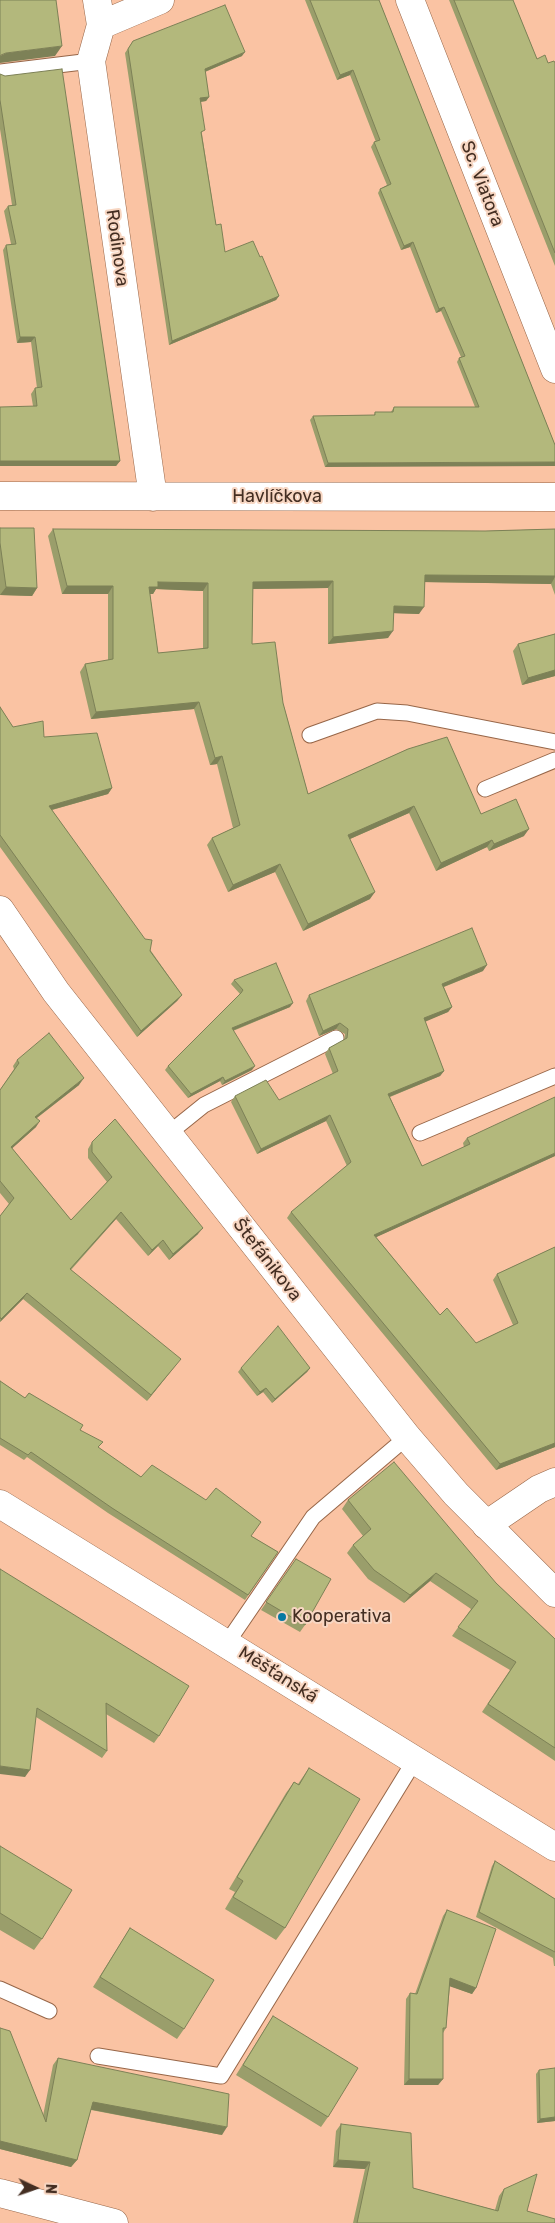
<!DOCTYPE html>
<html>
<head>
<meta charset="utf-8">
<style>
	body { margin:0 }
	#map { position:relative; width:555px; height:2223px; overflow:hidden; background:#fac3a3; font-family:Rubik,sans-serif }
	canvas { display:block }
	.north { position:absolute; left:10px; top:2163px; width:50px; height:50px; -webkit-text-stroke:4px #f7d6c2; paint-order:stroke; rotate:93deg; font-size:14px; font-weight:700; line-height:20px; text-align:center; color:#442e22 }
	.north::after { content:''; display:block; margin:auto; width:18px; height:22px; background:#442e22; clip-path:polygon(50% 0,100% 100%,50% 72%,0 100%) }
</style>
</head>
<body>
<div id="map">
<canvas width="555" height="2223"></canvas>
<div class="north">N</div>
</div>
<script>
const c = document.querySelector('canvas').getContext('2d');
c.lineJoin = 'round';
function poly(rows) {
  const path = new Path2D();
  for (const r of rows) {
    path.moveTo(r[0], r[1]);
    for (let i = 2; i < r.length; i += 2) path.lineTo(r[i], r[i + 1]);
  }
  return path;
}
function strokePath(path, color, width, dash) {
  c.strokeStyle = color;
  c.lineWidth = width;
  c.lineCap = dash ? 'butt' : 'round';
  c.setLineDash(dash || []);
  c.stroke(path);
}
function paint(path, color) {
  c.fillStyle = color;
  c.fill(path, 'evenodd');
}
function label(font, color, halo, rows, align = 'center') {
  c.font = font + ' Rubik,sans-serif';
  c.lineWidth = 4;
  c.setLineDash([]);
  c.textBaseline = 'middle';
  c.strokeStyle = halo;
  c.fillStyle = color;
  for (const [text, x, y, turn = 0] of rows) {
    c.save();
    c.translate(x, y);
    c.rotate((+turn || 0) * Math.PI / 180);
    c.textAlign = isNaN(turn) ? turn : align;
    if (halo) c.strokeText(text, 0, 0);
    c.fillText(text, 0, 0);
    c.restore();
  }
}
const lane = poly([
	[0,72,91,61],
	[310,735,377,711,407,713,555,742],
	[485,789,555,760],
	[420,1133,555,1076],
	[168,1134,204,1105,336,1038],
	[227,1643,313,1517,407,1437],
	[0,1989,49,2011],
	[98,2056,221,2076,415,1760]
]);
const street = poly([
	[97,0,101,25,91,61,153,497],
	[410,0,555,369],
	[101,25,160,0],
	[0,496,555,497],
	[0,1504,555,1847],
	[486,1525,539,1489,555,1482],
	[0,2193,114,2223]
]);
const secondary = poly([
	[0,910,56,992,407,1437,456,1494,555,1593]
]);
strokePath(lane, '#976648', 17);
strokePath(street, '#976648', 29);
strokePath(secondary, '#976648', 29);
strokePath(lane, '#fff', 15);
strokePath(street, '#fff', 28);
strokePath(secondary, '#fff', 28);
paint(poly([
	[305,0,379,0,555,445,325,467,310,420,313,416,374,415,375,412,391,412,394,407,475,407,457,362,459,358,461,357,441,311,436,313,410,247,401,250,378,193,380,189,387,185,371,147,374,142,376,142,350,75,337,80],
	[449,0,513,0,537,59,548,63,555,63,555,266],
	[133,41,242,56,205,72,209,97,206,101,201,102,202,134,216,225,225,252,260,257,279,296,276,300,169,345,125,53],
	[0,74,120,461,116,466,33,406,31,394,35,388,37,388,31,342,17,343,3,250,6,245,11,244,4,211,8,206,12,205,0,129],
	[0,528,37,588,32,596,0,595],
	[53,529,485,531,555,529,555,595,551,584,425,582,419,614,394,613,388,638,328,644,328,588,253,589,252,644,283,703,308,794,408,749,481,814,524,836,489,851,487,847,436,871,409,813,350,839,370,899,303,931,275,872,228,892,207,845,212,838,233,828,217,764,210,765,194,709,91,719,80,672,85,664,108,660,108,594,62,594,48,536],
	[156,589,203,591,203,649,158,653,150,594,153,594],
	[555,634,555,676,522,685,513,651,518,644],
	[0,707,13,727,44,737,112,788,108,794,52,810,182,995,177,1001,137,1037,0,847],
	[483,971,444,987,452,1007,448,1012,425,1021,444,1071,440,1076,390,1097,422,1166,464,1147,463,1143,467,1138,555,1156,376,1237,440,1315,476,1343,513,1325,493,1280,497,1274,555,1247,555,1447,496,1470,287,1218,291,1212,347,1166,326,1121,257,1154,231,1102,235,1096,279,1100,333,1074,325,1054,329,1048,344,1040,345,1034,336,1029,319,1036,306,1001,309,995],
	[234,980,290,1007,233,1031,252,1070,222,1085,220,1081,188,1098,165,1070,168,1066,240,994,231,984],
	[17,1060,79,1085,37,1118,36,1127,12,1148,71,1220,107,1182,88,1158,88,1149,92,1142,198,1234,169,1260,158,1246,148,1256,116,1219,71,1270,176,1365,147,1401,23,1299,0,1322,0,1216,9,1204,0,1193,0,1090,14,1069,13,1066],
	[241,1368,310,1368,307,1372,272,1403,263,1392,257,1396,238,1372],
	[0,1381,25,1398,29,1393,80,1430,99,1448,141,1477,251,1536,278,1552,245,1600,108,1513,27,1457,24,1460,0,1445],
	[348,1500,496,1583,555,1639,555,1761,482,1712,510,1670,452,1636,471,1609,430,1581,404,1603,368,1579,347,1553,353,1545,363,1536,342,1509],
	[296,1559,305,1625,300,1632,261,1610],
	[0,1569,159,1736,154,1743,106,1714,107,1751,102,1758,36,1717,25,1777],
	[309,1768,285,1928,276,1940,225,1909,235,1892,229,1889,286,1793,294,1782,298,1784],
	[0,1846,42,1939,34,1950,0,1930],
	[495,1861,555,1899,555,1966,554,1966,553,1958,476,1917,492,1866],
	[447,1910,476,1988,472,1994,450,1986,446,2028,443,2033,443,2079,438,2085,404,2085,406,1999,410,1993,415,1994,443,1916],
	[130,1928,184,2029,177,2039,93,1987],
	[273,2016,328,2117,321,2127,236,2075],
	[0,2028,43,2116,53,2065,58,2058,222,2135,91,2110,77,2160,71,2167,0,2149],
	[539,2070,555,2121,537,2123,536,2074],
	[341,2124,413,2188,495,2210,499,2196,504,2189,527,2211,555,2223,353,2223,365,2169,333,2167,336,2131]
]), '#9a9e6b');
paint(poly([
	[62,46,55,56,0,63,0,56,6,53],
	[245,52,242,56,202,73,205,69],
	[353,70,350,75,337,80,340,75],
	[209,97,206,101,198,102,200,98],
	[413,242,410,247,401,250,404,246],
	[279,296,276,300,169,345,172,341],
	[444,307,441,311,436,313,439,309],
	[20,337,35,337,31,342,17,343],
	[0,461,120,461,116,466,0,466],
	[555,462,555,466,325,467,328,463],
	[425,575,555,576,555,577,551,584,420,582],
	[333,581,328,588,248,589,253,582],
	[158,582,208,583,203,591,156,589,153,594,144,594,149,587],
	[67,586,113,586,108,594,62,594],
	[6,587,37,588,32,596,0,595],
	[394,606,424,607,419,614,389,613],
	[393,631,388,638,328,644,333,637],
	[555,670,555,676,522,685,528,678],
	[199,702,194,709,91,719,96,712],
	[222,756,217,764,210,765,215,758],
	[112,788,108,794,44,812,49,806],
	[414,806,409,813,343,842,348,835],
	[529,829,524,836,489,851,494,844],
	[492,840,487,847,436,871,441,863],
	[280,864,275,872,228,892,233,885],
	[375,892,370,899,303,931,308,924],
	[487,965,483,971,438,989,442,984],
	[182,995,177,1001,137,1037,141,1031],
	[293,1003,290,1007,229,1032,232,1028],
	[452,1007,448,1012,420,1024,424,1018],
	[340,1023,336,1029,319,1036,323,1031],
	[255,1066,252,1070,222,1085,225,1081],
	[444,1071,440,1076,384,1099,388,1094],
	[223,1077,220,1081,188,1098,191,1094],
	[84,1078,79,1085,30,1123,35,1117],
	[330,1115,326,1121,257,1154,261,1149],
	[40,1121,36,1127,7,1153,11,1147],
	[555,1153,555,1156,370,1240,374,1235],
	[121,1212,116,1219,65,1275,70,1269],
	[203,1228,198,1234,169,1260,173,1254],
	[163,1240,158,1246,148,1256,152,1250],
	[27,1293,23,1299,0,1322,1,1319],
	[181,1359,176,1365,147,1401,151,1395],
	[310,1368,307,1372,272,1403,275,1399],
	[266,1388,263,1392,257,1396,260,1392],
	[555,1443,555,1447,496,1470,500,1464],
	[436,1573,430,1581,404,1603,410,1595],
	[0,1766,30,1770,25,1777,0,1774],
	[450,1978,476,1988,472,1994,446,1985],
	[409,2079,443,2079,438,2085,404,2085],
	[93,2102,227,2127,222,2135,88,2109],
	[555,2117,555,2121,537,2123,540,2119],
	[0,2141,77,2160,71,2167,0,2149],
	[338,2160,370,2162,365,2169,333,2167]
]), '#7d8157');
const building = poly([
	[0,0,56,0,62,46,6,53,1,55,0,57,0,0],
	[310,0,379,0,555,445,555,462,328,463,313,416,375,415,375,412,393,412,394,407,479,407,459,358,465,356,444,307,439,309,413,242,404,246,380,189,391,184,374,142,380,140,353,70,340,75,310,0],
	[454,0,513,0,537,59,545,55,548,63,554,61,555,63,555,253,454,0],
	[225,5,245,52,205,69,209,97,200,98,205,130,201,132,216,225,221,224,225,252,253,241,260,257,262,256,279,296,172,341,128,49,133,41,225,5],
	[62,69,120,461,0,461,0,407,37,406,35,388,42,387,35,337,20,337,6,245,16,244,8,206,16,205,0,100,0,74,5,76,62,69],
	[0,528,34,528,37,588,6,587,0,543,0,528],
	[53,529,485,531,555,529,555,576,425,575,424,607,394,606,393,631,333,637,333,581,253,582,252,644,275,642,283,703,308,794,408,749,447,737,481,814,516,799,529,829,494,844,492,840,441,863,414,806,348,835,375,892,308,924,280,864,233,885,212,838,240,825,222,756,215,758,199,702,96,712,85,664,113,659,113,586,67,586,53,529],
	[158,582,208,583,208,648,158,653,149,587,158,587,158,582],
	[555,634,555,670,528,678,518,644,555,634],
	[0,707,13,727,43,721,44,737,97,733,112,788,49,806,145,939,152,940,150,951,182,995,141,1031,0,835,0,707],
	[472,928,487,965,442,984,452,1007,424,1018,444,1071,388,1094,422,1166,470,1144,467,1138,555,1097,555,1153,374,1235,440,1315,447,1308,476,1343,518,1323,497,1274,555,1247,555,1443,500,1464,291,1212,351,1162,330,1115,261,1149,235,1096,266,1080,279,1100,338,1071,329,1048,347,1038,348,1029,340,1023,323,1031,309,995,472,928],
	[276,963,293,1003,232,1028,255,1066,225,1081,223,1077,191,1094,168,1066,241,993,243,990,234,980,276,963],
	[49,1033,84,1078,35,1117,40,1121,11,1147,71,1220,112,1177,92,1152,92,1142,115,1119,203,1228,173,1254,163,1240,152,1250,121,1212,70,1269,181,1359,151,1395,27,1293,1,1319,0,1317,0,1216,14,1198,0,1181,0,1090,19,1063,17,1060,49,1033],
	[278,1326,310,1368,275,1399,266,1388,260,1392,241,1368,278,1326],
	[0,1381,25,1398,29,1393,83,1425,80,1430,103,1442,98,1447,141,1477,152,1465,206,1500,216,1488,261,1522,251,1536,278,1552,248,1595,112,1508,31,1452,28,1455,0,1438,0,1381],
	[394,1462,496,1583,555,1639,555,1748,488,1704,516,1662,458,1627,478,1601,436,1573,410,1595,374,1570,353,1545,371,1529,348,1500,394,1462],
	[296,1559,331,1579,305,1625,266,1602,296,1559],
	[0,1569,189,1686,159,1736,106,1703,107,1751,37,1708,30,1770,0,1766,0,1569],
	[309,1768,360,1799,285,1928,233,1897,243,1881,237,1877,294,1782,299,1785,309,1768],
	[0,1846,72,1890,42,1939,0,1913,0,1846],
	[495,1861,555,1899,555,1952,479,1912,495,1861],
	[447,1910,496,1929,476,1988,450,1978,446,2028,443,2028,443,2079,409,2079,410,1993,417,1994,447,1910],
	[130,1928,214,1980,184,2029,100,1977,130,1928],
	[273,2016,358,2068,328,2117,243,2065,273,2016],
	[0,2028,10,2031,46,2122,58,2058,229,2094,227,2127,93,2102,77,2160,0,2141,0,2028],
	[555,2068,555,2117,540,2119,539,2070,555,2068],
	[341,2124,411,2133,413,2188,498,2211,504,2189,537,2174,527,2211,555,2219,555,2223,357,2223,370,2162,338,2160,341,2124]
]);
paint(building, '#b3b87c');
strokePath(building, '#7d8157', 1);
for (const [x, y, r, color] of [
	[282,1617,5,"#0678a2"]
]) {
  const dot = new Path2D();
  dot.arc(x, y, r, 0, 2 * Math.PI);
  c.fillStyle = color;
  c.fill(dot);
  strokePath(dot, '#f7d6c2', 2);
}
label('18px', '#442e22', '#f7d6c2', [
	["Sc. Viatora",482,184,69],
	["Rodinova",117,248,82],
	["Havlíčkova",277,497],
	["Štefánikova",267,1260,52],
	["Měšťanská",278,1675,32]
]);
label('18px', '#442e22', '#f7d6c2', [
	["Kooperativa",292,1617]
], 'left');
</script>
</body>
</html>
